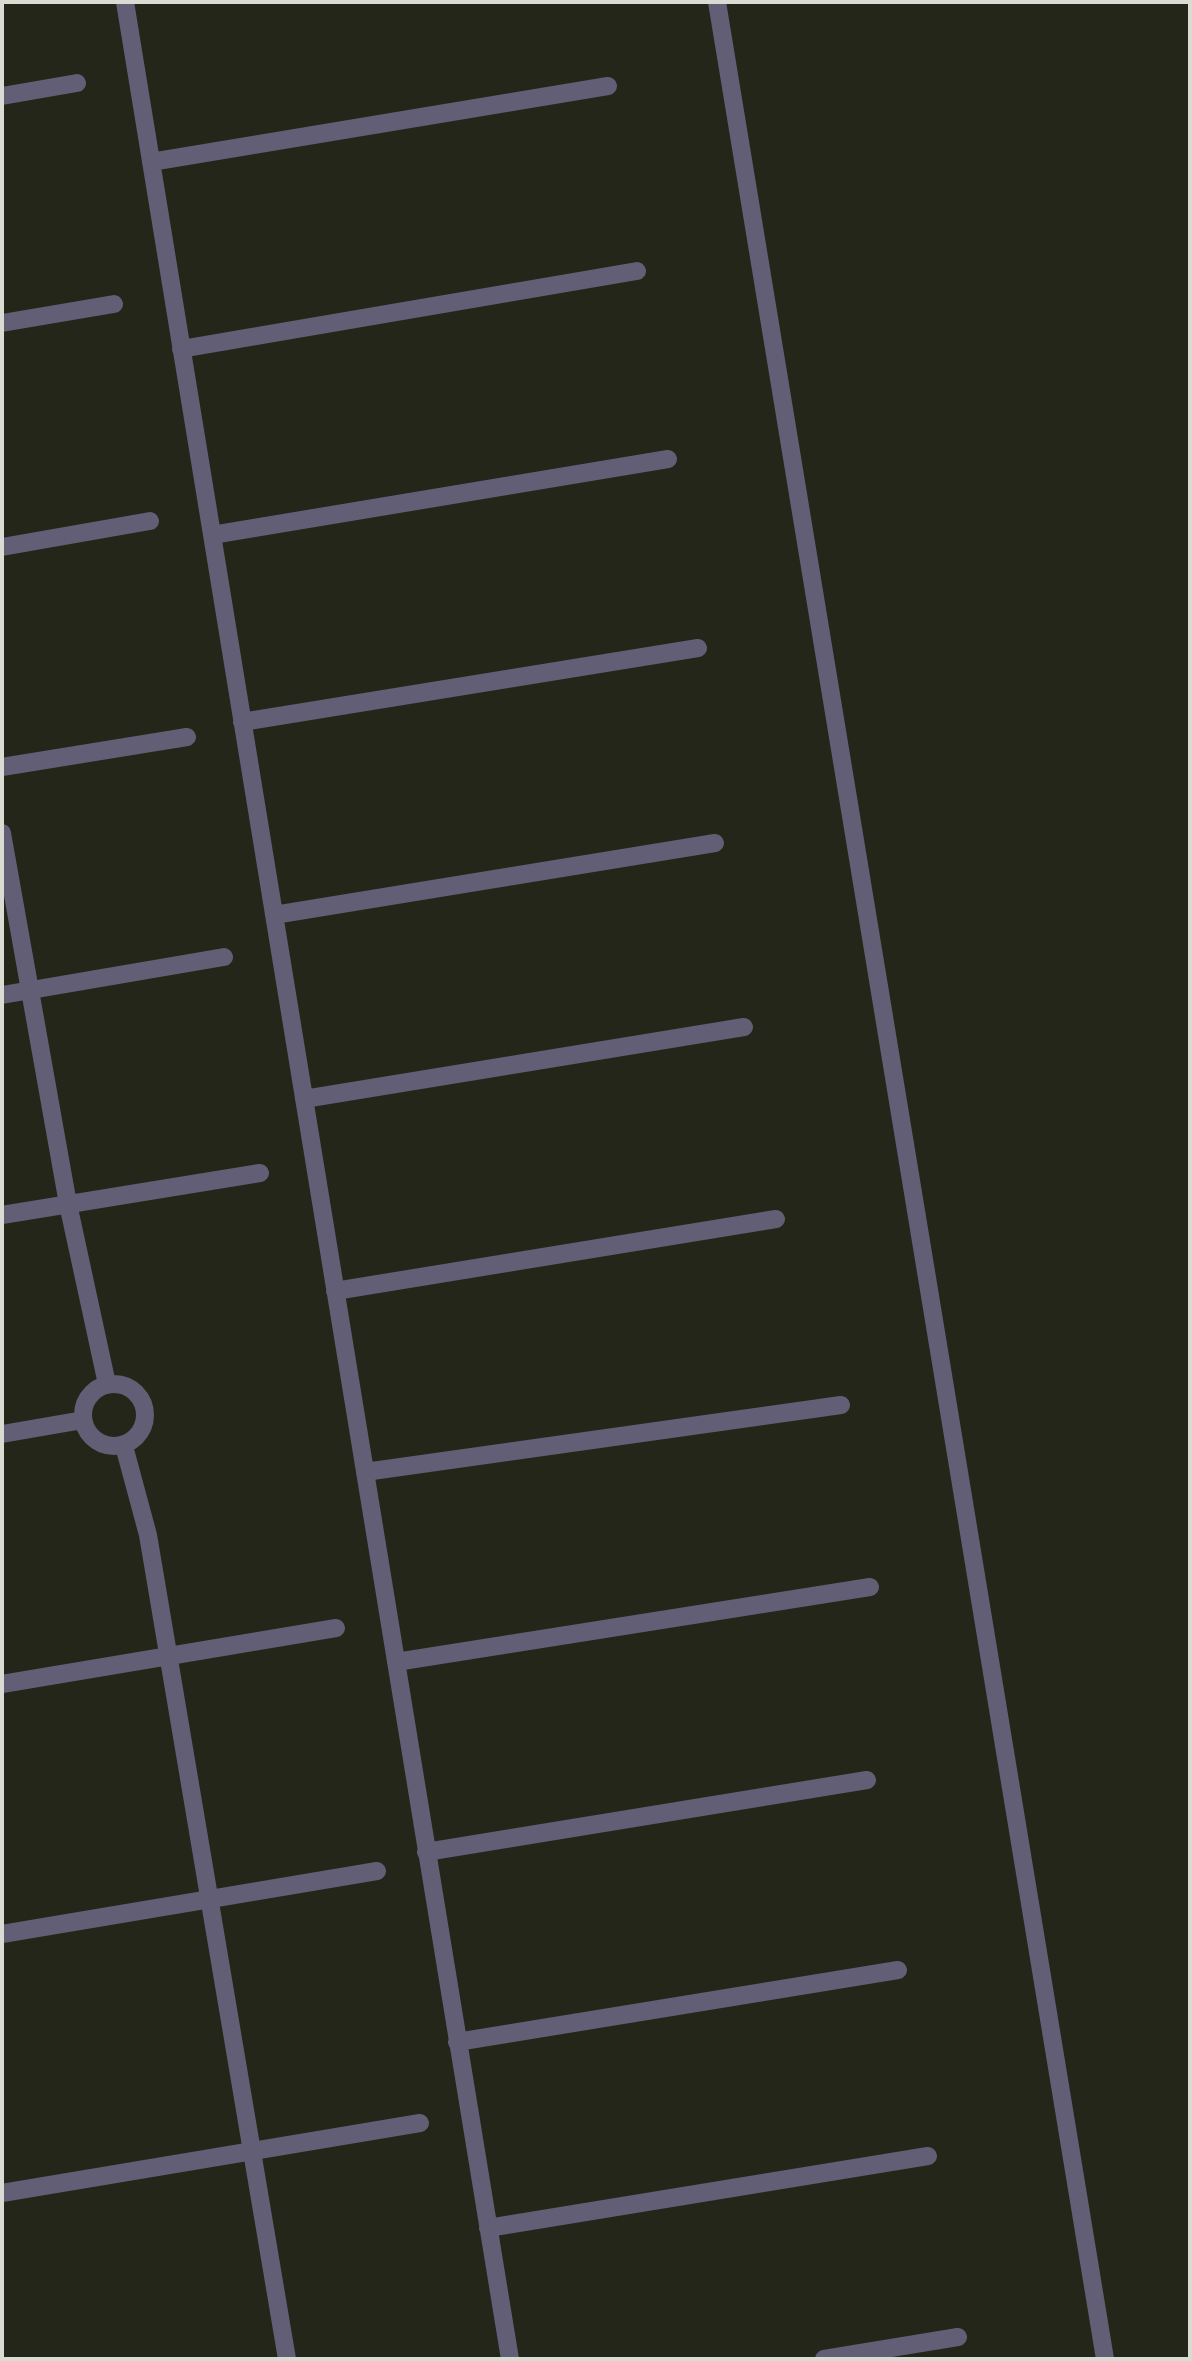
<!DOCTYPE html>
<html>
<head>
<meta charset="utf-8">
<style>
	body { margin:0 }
	#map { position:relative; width:1192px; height:2361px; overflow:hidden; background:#24261a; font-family:"Space Grotesk",sans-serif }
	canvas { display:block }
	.frame { position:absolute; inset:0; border:4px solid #dadbd3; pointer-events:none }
</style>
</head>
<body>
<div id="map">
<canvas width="1192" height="2361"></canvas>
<div class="frame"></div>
</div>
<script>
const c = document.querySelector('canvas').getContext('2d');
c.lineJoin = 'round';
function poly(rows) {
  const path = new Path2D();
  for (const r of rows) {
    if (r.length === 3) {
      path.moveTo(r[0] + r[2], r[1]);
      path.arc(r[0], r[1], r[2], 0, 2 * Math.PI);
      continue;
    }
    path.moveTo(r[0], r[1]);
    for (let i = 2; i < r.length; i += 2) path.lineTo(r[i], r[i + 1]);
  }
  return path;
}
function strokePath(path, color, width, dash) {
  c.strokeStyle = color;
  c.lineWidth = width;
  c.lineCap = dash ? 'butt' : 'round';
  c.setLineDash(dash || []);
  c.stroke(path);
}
strokePath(poly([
	[125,2,510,2359],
	[717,2,1105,2359],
	[2,96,77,83],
	[151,162,608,86],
	[2,323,114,304],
	[181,349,637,271],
	[212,535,668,459],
	[2,547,150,521],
	[242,722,698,648],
	[2,767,187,737],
	[2,833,68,1204,107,1384],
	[274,915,715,843],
	[2,995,224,957],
	[304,1099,744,1027],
	[2,1215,260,1173],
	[335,1291,776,1219],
	[114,1415,31],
	[2,1434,83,1420],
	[124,1446,148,1535,287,2359],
	[365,1472,841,1405],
	[396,1662,870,1587],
	[2,1684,336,1628],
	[426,1852,867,1780],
	[2,1934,377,1871],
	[457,2042,898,1970],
	[2,2193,420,2123],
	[488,2228,928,2156],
	[824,2359,958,2337]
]), '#625e76', 18);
</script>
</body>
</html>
